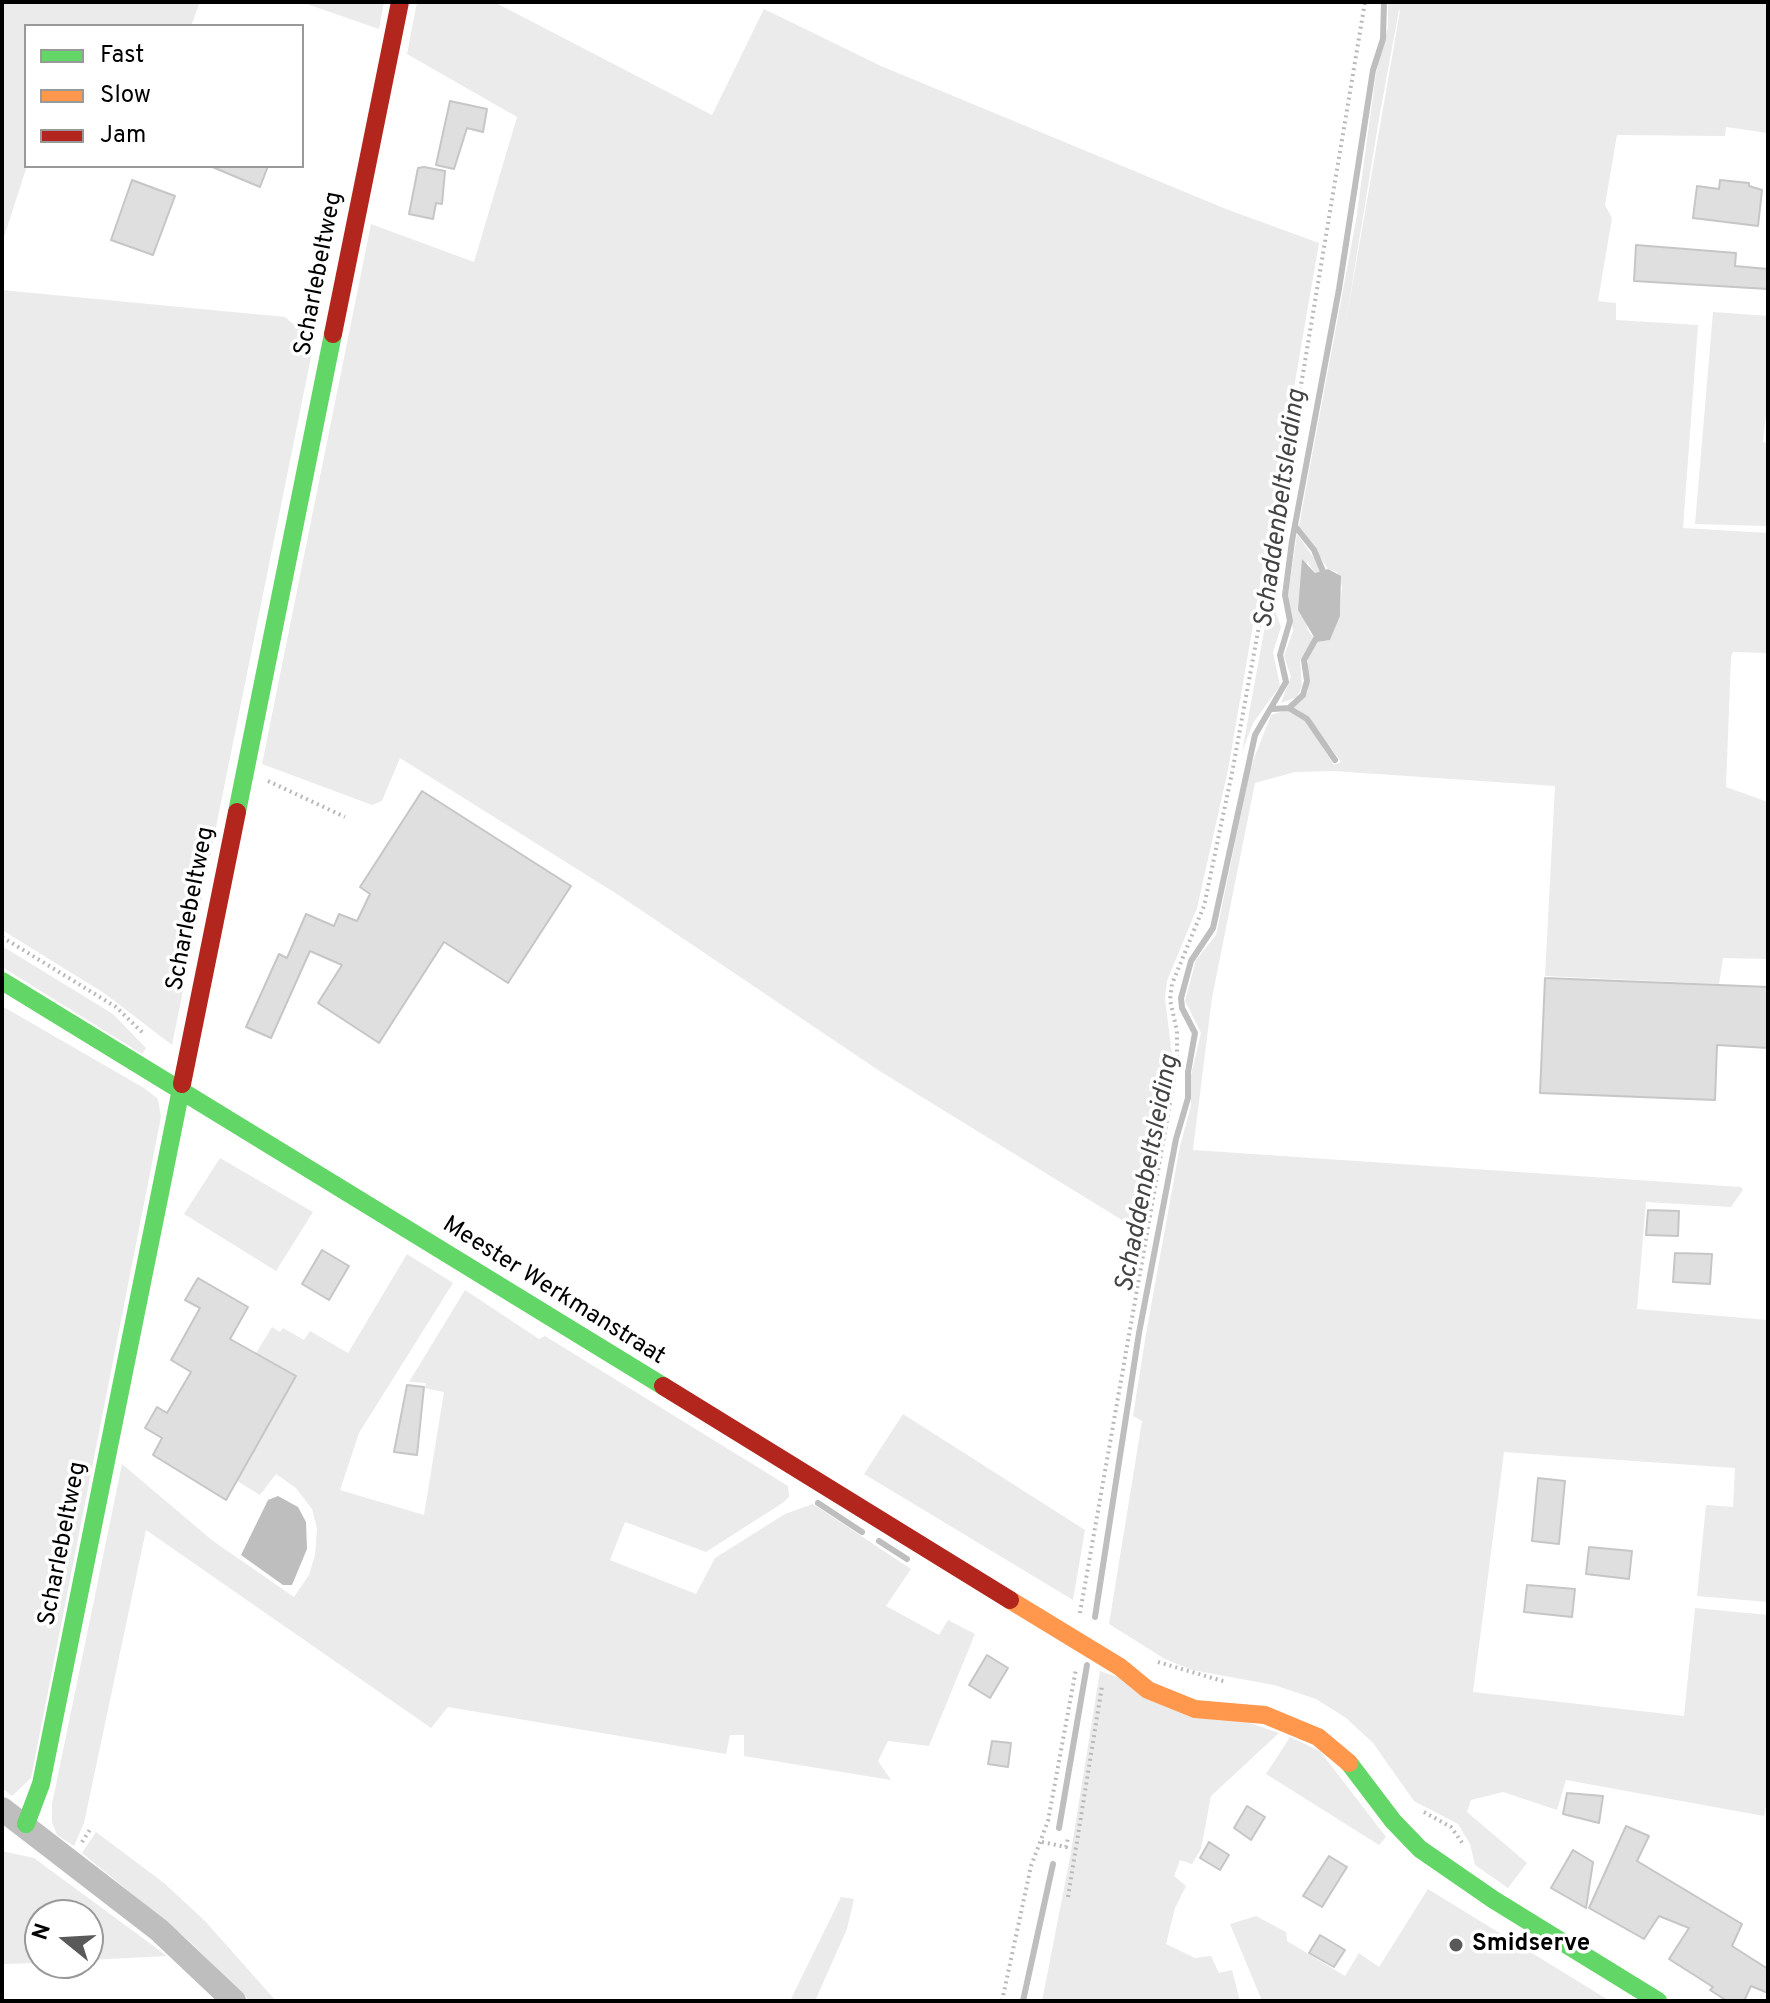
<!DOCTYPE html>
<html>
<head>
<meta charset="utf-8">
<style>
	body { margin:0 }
	#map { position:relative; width:1770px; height:2003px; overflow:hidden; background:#fff; font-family:Overpass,sans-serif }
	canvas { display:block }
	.frame { position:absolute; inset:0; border:4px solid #000; pointer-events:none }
	.legend { position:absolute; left:24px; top:24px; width:280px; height:144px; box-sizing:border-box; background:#fff; border:2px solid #999; margin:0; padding:10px 14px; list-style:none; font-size:24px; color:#000 }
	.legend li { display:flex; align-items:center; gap:16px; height:40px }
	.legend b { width:40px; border:2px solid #999 }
	.north { position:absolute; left:24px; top:1899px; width:80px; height:80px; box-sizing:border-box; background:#fff; border:2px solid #999; border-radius:50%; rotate:288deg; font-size:22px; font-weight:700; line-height:32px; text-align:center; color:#000 }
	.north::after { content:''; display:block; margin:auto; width:28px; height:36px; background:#595959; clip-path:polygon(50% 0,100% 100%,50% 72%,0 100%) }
</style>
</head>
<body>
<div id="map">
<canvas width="1770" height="2003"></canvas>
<div class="frame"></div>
<ul class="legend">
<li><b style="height:10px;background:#63d668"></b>Fast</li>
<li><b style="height:10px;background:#ff974d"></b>Slow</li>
<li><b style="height:10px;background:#b3261e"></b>Jam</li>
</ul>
<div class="north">N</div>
</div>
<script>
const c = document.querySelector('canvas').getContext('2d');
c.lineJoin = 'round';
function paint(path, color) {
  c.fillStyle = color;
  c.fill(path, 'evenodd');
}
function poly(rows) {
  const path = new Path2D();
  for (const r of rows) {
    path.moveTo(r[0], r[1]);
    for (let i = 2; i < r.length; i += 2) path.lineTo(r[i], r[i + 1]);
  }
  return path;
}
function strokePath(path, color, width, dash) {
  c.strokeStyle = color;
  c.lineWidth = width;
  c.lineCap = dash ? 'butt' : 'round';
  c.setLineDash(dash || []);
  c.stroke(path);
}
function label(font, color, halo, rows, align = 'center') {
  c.font = font + ' Overpass,sans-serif';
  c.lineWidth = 7;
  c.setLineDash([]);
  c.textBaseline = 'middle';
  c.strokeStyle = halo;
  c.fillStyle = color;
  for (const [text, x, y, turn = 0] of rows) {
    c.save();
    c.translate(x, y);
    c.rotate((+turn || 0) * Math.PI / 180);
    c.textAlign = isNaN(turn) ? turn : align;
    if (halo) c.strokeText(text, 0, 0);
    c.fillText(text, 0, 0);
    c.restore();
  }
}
paint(poly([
	[2,2,200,2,191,26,26,26,27,166,2,243],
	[301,2,384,2,379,29],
	[417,2,494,2,712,115,764,9,881,66,1226,209,1319,243,1228,770,1197,908,1167,981,1165,998,1172,1056,1143,1233,878,1070,620,896,400,758,382,801,372,805,262,764,371,224,474,262,517,117,407,54],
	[1388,2,1768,2,1768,133,1726,127,1725,136,1617,135,1605,205,1612,218,1598,301,1616,303,1616,320,1698,325,1683,528,1768,533,1768,653,1733,652,1731,657,1726,787,1768,802,1768,959,1723,958,1719,984,1545,976,1555,786,1333,771,1295,772,1255,783,1212,998,1193,1150,1741,1187,1743,1190,1731,1207,1646,1202,1637,1309,1768,1320,1768,1602,1697,1596,1706,1505,1733,1507,1735,1468,1504,1452,1473,1692,1684,1716,1695,1608,1768,1615,1768,1796,1764,1816,1566,1780,1557,1810,1503,1792,1471,1800,1467,1812,1527,1863,1508,1888,1475,1865,1470,1844,1458,1824,1414,1801,1373,1743,1346,1718,1316,1699,1274,1685,1192,1670,1165,1659,1109,1624,1142,1421,1133,1416,1146,1334,1180,1146,1191,1106,1191,1075,1201,1033,1185,1001,1196,960,1216,935,1251,766,1271,715,1287,710,1294,712,1305,720,1334,765,1341,762,1308,717,1294,707,1308,692,1308,655,1317,642,1330,640,1340,616,1342,586,1337,572,1328,569,1299,526,1356,220,1377,67,1388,27],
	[1399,10,1400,11,1345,327,1380,113],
	[2,290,285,317,314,342,172,1045,104,993,2,930],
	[1713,312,1768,316,1768,395,1763,442,1768,443,1768,526,1695,524],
	[1297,534,1323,571,1315,573,1307,561,1307,629,1314,638,1300,660,1302,686,1297,697,1281,703,1291,677,1284,656,1293,631,1288,593],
	[1273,582,1274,608,1281,627,1273,652,1280,686,1253,723,1242,752],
	[2,946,113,1014,146,1048,142,1054,2,967],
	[2,1006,144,1088,158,1099,161,1117,31,1778,12,1796,2,1788],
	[220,1158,313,1212,276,1271,184,1214],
	[407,1254,453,1283,359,1433,340,1490,424,1515,444,1392,425,1388,426,1383,409,1382,465,1290,539,1339,545,1336,788,1486,789,1497,781,1504,706,1552,625,1522,610,1560,696,1594,715,1558,785,1514,813,1504,911,1569,886,1606,939,1635,948,1620,975,1634,929,1746,888,1741,878,1761,891,1780,744,1756,744,1735,730,1735,726,1754,448,1707,431,1728,146,1530,84,1823,74,1846,57,1835,52,1822,52,1804,122,1464,213,1541,294,1597,309,1575,315,1555,317,1529,312,1509,296,1488,276,1474,260,1495,237,1481,296,1376,256,1353,272,1327,280,1332,283,1328,304,1340,310,1331,348,1353],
	[903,1414,1085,1530,1073,1600,864,1474],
	[1100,1671,1279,1733,1211,1796,1201,1849,1192,1864,1180,1860,1174,1876,1186,1886,1175,1908,1166,1944,1195,1958,1211,1956,1219,1973,1232,1970,1240,2001,1042,2001,1070,1858],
	[1290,1737,1320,1751,1386,1837,1379,1845,1266,1774],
	[96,1832,164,1883,205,1921,276,2001,250,2001,188,1940,82,1853],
	[2,1851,34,1858,167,1956,88,1960,88,1915,40,1915,40,1963,2,1964],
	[1428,1889,1610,2001,1262,2001,1230,1924,1256,1916,1286,1932,1287,1941,1345,1976,1359,1953,1379,1967],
	[841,1897,854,1899,847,1929,815,2001,790,2001]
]), '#ebebeb');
paint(poly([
	[1302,559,1315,573,1328,569,1341,576,1340,616,1330,640,1317,642,1298,610],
	[278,1496,298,1507,306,1522,307,1549,292,1585,283,1585,241,1555,268,1500]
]), '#bebebe');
strokePath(poly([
	[1295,526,1314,550,1325,576],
	[1289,708,1307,719,1335,760],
	[1272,709,1289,708,1303,695,1307,681,1304,660,1318,635],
	[818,1503,862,1532],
	[879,1541,907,1559],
	[1095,1617,1139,1333,1176,1139,1188,1098,1188,1072,1195,1033,1182,1008,1181,998,1191,961,1213,928,1255,735,1286,682,1280,655,1290,621,1285,595,1292,541,1339,289,1373,70,1383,39,1384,2],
	[1059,1828,1087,1665],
	[1023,2001,1053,1864]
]), '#bebebe', 6);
const building = poly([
	[450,101,487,109,483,132,467,128,454,169,436,165,450,101],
	[210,166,268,166,260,187,210,166],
	[424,167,445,171,442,204,436,203,433,219,409,214,418,168,424,167],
	[132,180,175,196,153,255,111,240,132,180],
	[1720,180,1749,183,1749,186,1762,190,1758,226,1693,218,1697,186,1719,189,1720,180],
	[1636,245,1736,253,1735,266,1768,269,1768,289,1634,281,1636,245],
	[422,791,571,886,508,983,444,942,379,1043,318,1003,342,965,310,951,271,1038,246,1027,279,954,287,958,306,914,334,926,339,914,357,921,370,894,360,887,422,791],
	[1545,978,1768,987,1768,1048,1717,1045,1715,1100,1540,1093,1545,978],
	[1648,1210,1679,1211,1678,1236,1646,1235,1648,1210],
	[322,1250,349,1266,329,1300,302,1284,322,1250],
	[1675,1253,1712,1254,1710,1284,1673,1282,1675,1253],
	[198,1278,248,1307,230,1339,296,1376,226,1500,153,1455,162,1438,145,1428,157,1407,167,1413,191,1372,171,1360,200,1308,185,1300,198,1278],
	[407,1385,424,1387,417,1455,394,1452,407,1385],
	[1538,1478,1565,1481,1559,1544,1532,1541,1538,1478],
	[1589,1547,1632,1551,1629,1579,1586,1574,1589,1547],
	[1527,1585,1575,1589,1572,1617,1524,1612,1527,1585],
	[987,1655,1008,1668,990,1698,969,1685,987,1655],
	[992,1741,1011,1743,1008,1767,988,1764,992,1741],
	[1567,1793,1603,1796,1599,1823,1563,1814,1567,1793],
	[1247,1806,1265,1817,1251,1840,1234,1828,1247,1806],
	[1626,1826,1649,1836,1637,1861,1742,1924,1732,1946,1768,1969,1768,1993,1751,1986,1744,2001,1727,2001,1710,1990,1713,1987,1669,1959,1689,1928,1659,1916,1644,1939,1589,1908,1626,1826],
	[1209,1842,1229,1855,1220,1870,1200,1858,1209,1842],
	[1573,1850,1593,1862,1586,1908,1551,1888,1573,1850],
	[1329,1856,1347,1867,1322,1907,1303,1896,1329,1856],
	[1320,1935,1345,1950,1334,1967,1309,1953,1320,1935]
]);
paint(building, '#dfdfdf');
strokePath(building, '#c6c6c6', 2);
strokePath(poly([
	[268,781,345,817],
	[2,937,116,1007,145,1035],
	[1080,1613,1177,1063,1177,1031,1170,1000,1172,984,1204,906,1232,773,1279,517,1365,2],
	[1158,1662,1226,1682],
	[1424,1812,1451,1827,1463,1844],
	[82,1842,91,1828],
	[1042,1842,1066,1847,1068,1838],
	[1068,1897,1102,1686],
	[1002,2001,1031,1866,1048,1821,1076,1669]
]), '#b9b9b9', 4, [2, 4]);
strokePath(poly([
	[2,1809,159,1930,234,2001]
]), '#bebebe', 24);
strokePath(poly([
	[237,812,333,334],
	[2,981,663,1386],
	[1349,1763,1393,1821,1420,1849,1494,1900,1658,2001],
	[26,1824,41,1784,182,1084]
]), '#63d668', 18);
strokePath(poly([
	[1010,1600,1120,1667,1148,1690,1195,1709,1265,1715,1318,1737,1349,1763]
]), '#ff974d', 18);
strokePath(poly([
	[333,334,400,2],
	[182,1084,237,812],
	[663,1386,1010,1600]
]), '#b3261e', 18);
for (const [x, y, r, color] of [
	[1456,1945,8,"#595959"]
]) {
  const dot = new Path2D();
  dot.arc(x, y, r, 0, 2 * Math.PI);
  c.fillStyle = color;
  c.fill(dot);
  strokePath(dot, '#fff', 3);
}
label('24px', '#000', '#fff', [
	["Scharlebeltweg",320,274,-79],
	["Scharlebeltweg",192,909,-79],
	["Meester Werkmanstraat",553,1292,32],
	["Scharlebeltweg",64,1544,-79]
]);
label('bold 24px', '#000', '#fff', [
	["Smidserve",1472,1945]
], 'left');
label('italic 26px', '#434343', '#fff', [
	["Schaddenbeltsleiding",1282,509,-82],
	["Schaddenbeltsleiding",1149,1174,-79]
]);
</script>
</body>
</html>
